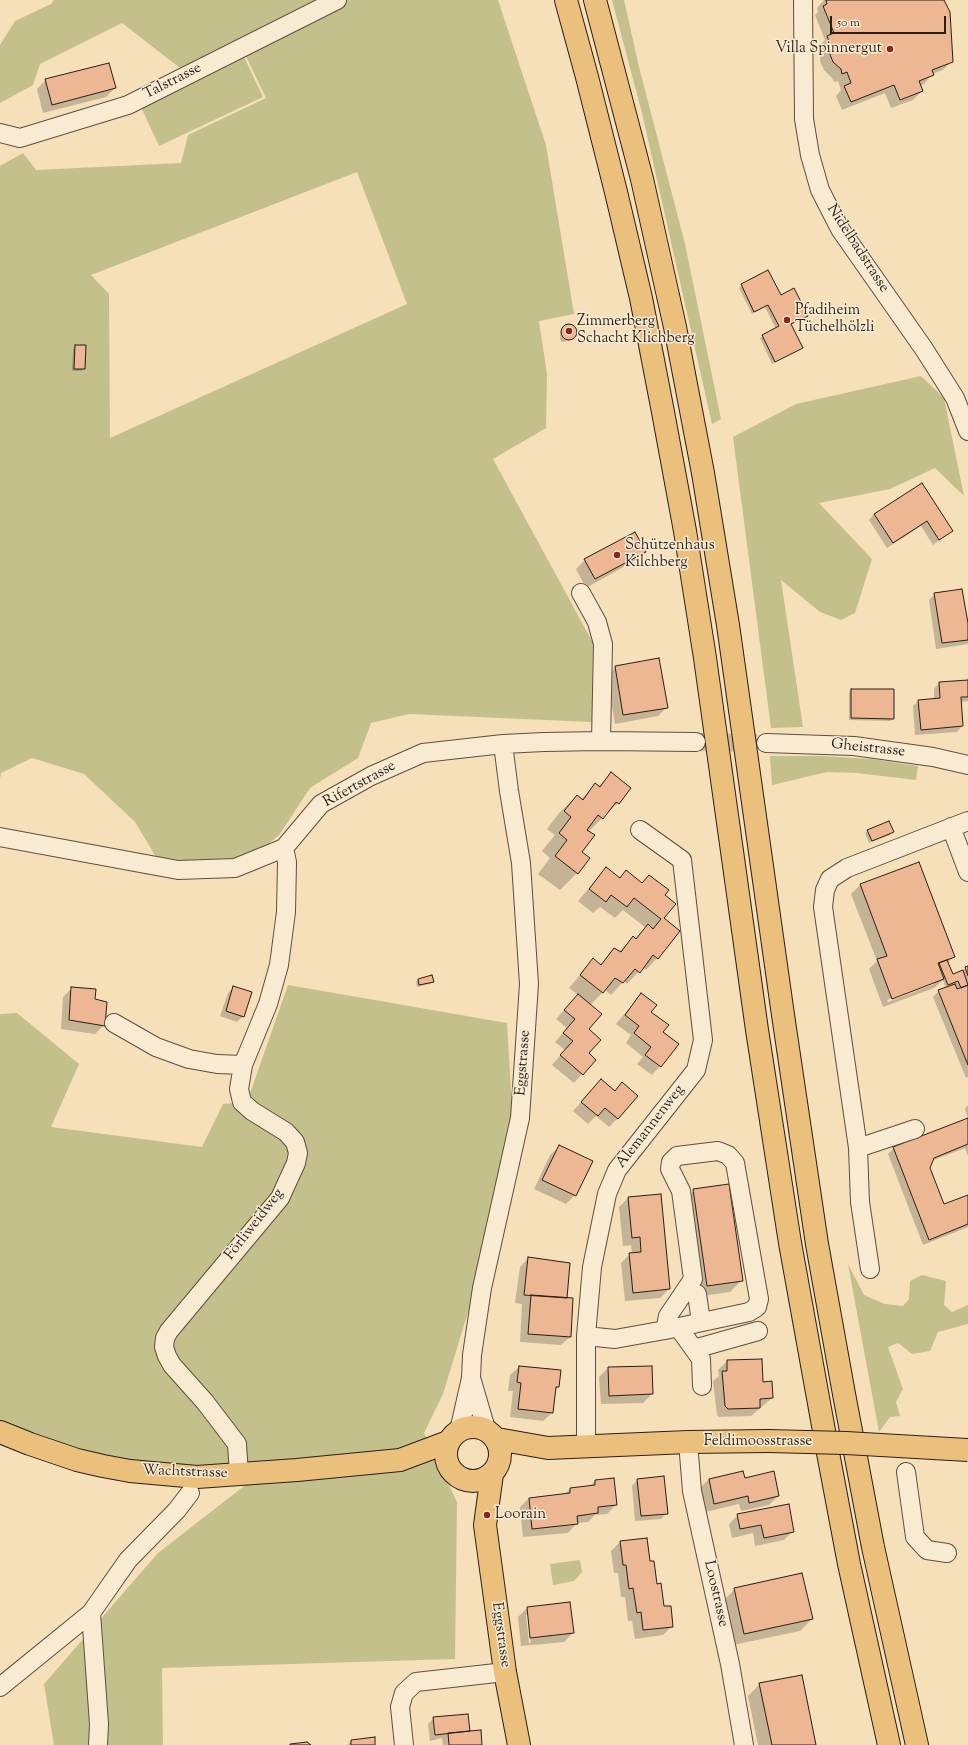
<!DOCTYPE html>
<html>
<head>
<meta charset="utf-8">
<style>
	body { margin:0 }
	#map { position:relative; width:968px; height:1745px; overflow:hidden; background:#f6e0ba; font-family:"Sorts Mill Goudy",serif }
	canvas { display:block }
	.scale { position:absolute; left:830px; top:16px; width:116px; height:18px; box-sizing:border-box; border:2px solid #2a1e19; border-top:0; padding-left:5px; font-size:12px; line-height:14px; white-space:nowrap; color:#2a1e19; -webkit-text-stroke:3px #f9ebd2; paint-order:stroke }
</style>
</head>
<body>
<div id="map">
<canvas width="968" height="1745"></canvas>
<div class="scale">50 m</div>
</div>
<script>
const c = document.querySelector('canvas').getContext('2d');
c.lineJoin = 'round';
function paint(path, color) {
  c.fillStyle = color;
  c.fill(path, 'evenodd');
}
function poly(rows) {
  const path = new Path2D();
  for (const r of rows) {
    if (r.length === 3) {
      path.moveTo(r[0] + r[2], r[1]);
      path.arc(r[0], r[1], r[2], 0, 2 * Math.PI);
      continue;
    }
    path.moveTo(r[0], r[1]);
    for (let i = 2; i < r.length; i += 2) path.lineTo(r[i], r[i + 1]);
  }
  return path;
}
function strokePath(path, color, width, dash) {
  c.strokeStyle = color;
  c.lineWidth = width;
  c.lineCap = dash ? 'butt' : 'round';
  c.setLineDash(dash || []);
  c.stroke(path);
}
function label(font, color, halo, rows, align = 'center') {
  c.font = font + ' "Sorts Mill Goudy",serif';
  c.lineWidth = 3;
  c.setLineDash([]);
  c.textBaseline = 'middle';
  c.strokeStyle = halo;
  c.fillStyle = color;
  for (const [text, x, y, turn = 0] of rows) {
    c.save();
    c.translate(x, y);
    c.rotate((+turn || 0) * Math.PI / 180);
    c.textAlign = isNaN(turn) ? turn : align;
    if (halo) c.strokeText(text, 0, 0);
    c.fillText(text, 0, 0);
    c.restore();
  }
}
paint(poly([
	[54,0,498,0,546,145,574,314,539,321,547,374,546,428,493,459,593,643,592,722,409,714,371,723,358,758,310,788,280,834,263,849,235,861,159,862,135,822,84,774,32,758,1,773,0,779,0,166,23,153,36,170,181,163,188,135,266,98,239,42,180,68,122,23,40,64,33,85,0,103,0,45,15,21,51,4],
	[357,172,407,304,110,438,109,294,91,275],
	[612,0,624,0,639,67,685,244,721,419,712,424,642,113],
	[244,57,263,97,159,146,140,105],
	[921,376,944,398,964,496,935,468,890,489,819,503,872,559,855,613,841,620,820,612,781,580,803,727,771,728,733,437,796,404],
	[770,756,821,756,872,759,918,766,916,780,857,773,827,772,772,785],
	[288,985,507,1023,515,1158,443,1394,424,1433,457,1502,455,1659,162,1668,163,1745,54,1745,44,1684,158,1553,257,1476,246,1458,225,1466,142,1464,49,1443,0,1420,0,1014,17,1013,79,1064,51,1127,202,1147,223,1104,247,1102],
	[848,1264,864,1295,885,1304,903,1306,909,1299,910,1281,922,1275,946,1281,944,1305,952,1312,968,1305,968,1324,938,1332,930,1351,912,1354,898,1343,888,1347,903,1389,896,1402,900,1416,890,1417,879,1432],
	[580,1560,582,1572,574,1581,553,1585,550,1564]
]), '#c3c08b');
paint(poly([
	[824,0,942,0,952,61,943,70,932,74,924,84,920,86,922,91,913,100,891,108,885,93,842,110,836,96,841,90,838,81,834,82,832,78,824,70,820,61,821,50,819,46,825,40,815,15,818,12,817,8],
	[46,80,115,88,106,97,43,113,37,89],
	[768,272,780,296,807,315,790,325,802,348,772,364,760,338,776,329,765,307,752,314,739,288],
	[567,325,575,328,576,332,571,340,562,342,560,339,561,330],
	[75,346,84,369,81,371,72,371,73,349],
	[921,484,952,531,933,545,921,526,887,548,869,520,874,514],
	[645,552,636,560,586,588,576,569,585,560],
	[935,594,968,624,968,644,936,649,929,600],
	[616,667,667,707,658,716,615,724,607,676],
	[968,681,968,701,960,702,962,726,957,732,915,735,913,706,918,701,934,699,934,689,939,683],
	[851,690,893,718,890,721,849,720,849,692],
	[611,773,630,788,618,803,588,832,581,852,577,873,560,890,538,874,550,858,542,851,555,835,547,829,559,813,577,796,581,799,595,785,598,787],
	[868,831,892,832,890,835,869,843,865,833],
	[918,863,954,957,947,963,952,976,968,967,968,1077,966,1078,933,997,939,991,946,989,943,980,934,988,883,1007,869,969,877,961,851,894,860,885],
	[934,982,934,984,888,1002,887,1000],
	[606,868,619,878,626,872,641,883,649,876,663,895,663,918,657,958,646,970,643,967,627,984,624,981,611,995,605,990,590,1005,587,1029,588,1053,582,1074,574,1083,552,1065,565,1050,555,1042,567,1028,556,1019,578,995,569,988,593,960,600,965,614,949,619,952,633,938,635,939,646,928,623,910,615,918,600,907,593,913,578,901],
	[418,979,433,982,430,984,417,987,416,982],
	[234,987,243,1016,237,1022,220,1016,228,993],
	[72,988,94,1000,104,1025,95,1034,61,1029,63,997],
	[641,994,662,1032,660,1066,652,1075,637,1064,643,1057,626,1043,631,1035,616,1024],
	[601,1080,618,1118,609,1127,596,1116,588,1124,573,1111],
	[967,1106,968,1106,968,1118,965,1109],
	[968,1119,968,1156,965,1148,931,1161,929,1168,943,1205,968,1196,968,1227,923,1245,888,1154,894,1148],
	[559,1147,575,1195,566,1204,534,1189,550,1155],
	[694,1190,742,1280,730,1292,695,1297,682,1202],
	[660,1195,669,1289,660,1298,625,1301,621,1263,630,1254,632,1254,631,1245,623,1246,619,1207,628,1198],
	[528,1258,566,1299,570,1337,561,1345,520,1342,522,1304,515,1303,520,1267],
	[727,1361,762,1383,772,1398,751,1416,719,1417,717,1415,713,1381,719,1376,718,1370],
	[519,1367,558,1387,554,1391,552,1413,543,1421,510,1417,513,1391,508,1391,510,1375],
	[608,1368,652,1394,643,1403,601,1404,599,1377],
	[743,1472,744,1479,778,1496,769,1505,741,1511,739,1504,705,1512,700,1488,709,1479],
	[637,1480,667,1513,661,1519,635,1521,632,1486],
	[595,1481,616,1505,607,1514,595,1515,588,1522,577,1523,568,1533,523,1537,520,1507,529,1498,564,1495,570,1489,589,1487],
	[738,1515,793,1531,784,1540,755,1546,753,1533,732,1538,729,1524],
	[620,1542,649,1562,663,1608,672,1626,663,1635,635,1639,632,1621,628,1621,625,1597,621,1597,618,1573,614,1573,611,1551],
	[735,1589,812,1619,800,1631,733,1645,723,1601],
	[569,1604,573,1633,564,1642,521,1646,518,1617,527,1608],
	[526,1615,528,1615,531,1643,529,1643],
	[760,1684,815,1745,758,1745,748,1696],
	[434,1718,469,1732,481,1745,443,1745,442,1738,430,1741,428,1724],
	[351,1741,374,1745,347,1745]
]), '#0003');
const building = poly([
	[826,0,944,0,950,12,953,62,932,70,934,75,919,81,923,91,900,100,894,85,851,102,844,86,851,83,847,72,842,74,841,69,833,62,829,52,829,41,827,36,834,33,823,6,827,4,826,0],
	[109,63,116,88,52,105,45,79,109,63],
	[768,270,781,295,794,288,808,316,791,324,803,348,775,362,762,335,779,326,768,305,754,312,741,284,768,270],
	[569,332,8],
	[75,345,86,345,85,369,74,369,75,345],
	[922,483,953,531,939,540,927,521,893,543,874,514,922,483],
	[635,532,646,552,595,579,584,559,635,532],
	[962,589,968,623,968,640,942,643,934,593,962,589],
	[659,658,668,708,623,715,615,666,659,658],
	[968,680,968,697,961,697,963,726,921,730,918,700,940,698,939,682,968,680],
	[851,689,894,689,894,719,851,718,851,689],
	[611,772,631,788,619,804,616,802,603,819,598,815,587,830,595,835,582,852,590,858,578,874,555,856,567,840,559,833,571,817,564,811,577,795,583,800,595,783,600,787,611,772],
	[889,821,894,832,872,841,867,830,889,821],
	[919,862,955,957,938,963,944,979,892,999,877,959,887,956,860,884,919,862],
	[606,867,620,878,626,870,642,883,649,875,669,890,665,895,676,904,664,918,680,931,658,959,653,955,640,973,635,969,623,983,615,978,603,993,580,975,593,958,601,965,614,948,621,952,633,936,636,939,648,924,653,929,661,919,634,898,627,907,611,895,606,902,589,889,606,867],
	[947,960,953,974,963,970,968,985,961,988,958,981,948,985,939,963,947,960],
	[968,966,968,976,965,967,968,966],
	[432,975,434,982,419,985,418,979,432,975],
	[955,984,957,989,968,985,968,1065,938,990,955,984],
	[233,986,252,992,244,1017,226,1011,233,986],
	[71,987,96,989,95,999,107,1002,105,1026,69,1020,71,987],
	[641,993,657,1005,651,1012,669,1025,663,1032,679,1044,661,1067,645,1055,651,1047,634,1033,639,1026,625,1015,641,993],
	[578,994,602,1014,589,1029,601,1040,589,1053,596,1060,583,1075,560,1055,573,1041,563,1033,575,1019,564,1010,578,994],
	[601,1079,615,1091,622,1082,638,1096,618,1119,605,1108,598,1116,581,1102,601,1079],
	[968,1118,968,1144,934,1158,930,1168,944,1204,968,1195,968,1224,929,1240,893,1147,968,1118],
	[559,1145,593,1161,576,1196,542,1180,559,1145],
	[729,1184,743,1281,707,1286,693,1189,729,1184],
	[661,1194,670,1289,633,1293,629,1253,641,1252,640,1237,632,1238,628,1197,661,1194],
	[528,1257,570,1263,567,1298,524,1295,528,1257],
	[531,1295,573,1298,571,1337,528,1334,531,1295],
	[762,1359,763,1382,772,1381,773,1398,760,1399,760,1408,728,1409,725,1406,722,1371,727,1371,727,1360,762,1359],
	[519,1366,561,1370,559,1387,556,1387,553,1413,518,1409,521,1383,517,1382,519,1366],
	[652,1366,653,1394,609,1396,608,1367,652,1366],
	[743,1471,745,1478,774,1471,779,1496,749,1503,748,1496,714,1504,709,1479,743,1471],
	[664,1476,668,1514,641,1516,637,1479,664,1476],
	[614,1478,617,1505,598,1507,598,1513,577,1516,578,1524,532,1529,529,1498,570,1493,570,1488,595,1485,595,1480,614,1478],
	[789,1504,794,1532,764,1538,761,1525,740,1529,737,1514,789,1504],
	[647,1538,650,1561,654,1561,657,1584,661,1583,664,1606,671,1606,673,1627,643,1630,641,1612,637,1613,633,1588,629,1589,626,1565,623,1565,620,1541,647,1538],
	[802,1573,813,1619,744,1634,734,1588,802,1573],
	[570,1602,574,1633,530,1638,527,1607,570,1602],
	[802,1675,816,1745,772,1745,759,1683,802,1675],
	[468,1714,470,1731,435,1735,433,1717,468,1714],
	[481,1730,482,1745,449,1745,448,1733,481,1730],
	[375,1737,375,1745,351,1745,351,1740,375,1737],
	[307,1742,311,1745,290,1745,290,1744,307,1742]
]);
paint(building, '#ecb792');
strokePath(building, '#2a1e19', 1);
strokePath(poly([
	[696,742,757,743]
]), '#cdb99a', 18, [18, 9]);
const minor = poly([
	[803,0,804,119,810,155,820,190,840,229,924,349,955,398,968,431],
	[0,133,20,138,128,105,337,0],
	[581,593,597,622,603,644,601,741],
	[766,743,854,746,933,757,968,765],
	[951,827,968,872],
	[0,837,178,870,235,868,284,848,321,804,371,776,423,753,503,744,544,742,601,741,696,742],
	[114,1023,156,1047,189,1059,217,1064,243,1065],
	[858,1148,915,1129],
	[870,1269,860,1202,858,1148,823,907,825,890,830,879,847,868,968,821],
	[697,1294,701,1322],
	[678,1327,701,1359,702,1386],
	[586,1336,615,1339,665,1330,668,1316,693,1279,681,1191,670,1169,671,1162,677,1156,718,1151,728,1155,735,1163,759,1299,757,1307,749,1312,665,1330],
	[694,1349,758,1331],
	[472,1381,486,1429],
	[459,1431,471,1378,472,1355,482,1288,520,1118,529,984,521,863,509,791,503,744],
	[688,1442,692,1491,730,1664,744,1745],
	[586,1446,586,1336,592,1267,607,1194,617,1170,696,1070,703,1040,682,860,640,830],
	[906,1472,915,1537,927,1550,947,1553],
	[239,1474,237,1444,205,1402,172,1365,167,1356,164,1347,165,1338,169,1331,280,1198,296,1163,298,1153,295,1142,286,1132,252,1111,242,1102,239,1089,243,1065,268,1004,279,965,286,912,287,862,284,848],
	[91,1613,99,1724,98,1745],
	[0,1687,91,1613,128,1560,177,1510,190,1493],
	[404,1745,400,1707,404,1693,416,1682,505,1672]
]);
const major = poly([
	[473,1454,27],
	[0,1432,30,1444,77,1460,103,1466,130,1471,197,1477,297,1470,400,1460,448,1442],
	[497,1439,548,1448,688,1442,768,1441],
	[492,1474,485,1525,505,1672,519,1745]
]);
const highway = poly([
	[566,0,587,77,616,192,641,298,663,412,685,531,705,658,757,1030,790,1243,828,1453,849,1564,889,1745],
	[595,0,642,179,675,327,703,473,728,625,783,1015,817,1244,844,1394,873,1547,917,1745]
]);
strokePath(minor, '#5d4e41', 20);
strokePath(major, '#2a1e19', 24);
strokePath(highway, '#2a1e19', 24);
strokePath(minor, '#f9ebd2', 18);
strokePath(major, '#ebc07d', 22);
strokePath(highway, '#ebc07d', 22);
const majorBridge = poly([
	[768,1441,846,1443,968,1450]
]);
strokePath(majorBridge, '#2a1e19', 24, []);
strokePath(majorBridge, '#ebc07d', 22);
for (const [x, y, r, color] of [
	[890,49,4,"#8f2418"],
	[787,320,4,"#8f2418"],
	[569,331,4,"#8f2418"],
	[617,555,4,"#8f2418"],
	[487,1515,4,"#8f2418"]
]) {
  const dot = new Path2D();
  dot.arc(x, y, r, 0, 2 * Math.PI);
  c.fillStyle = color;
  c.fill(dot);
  strokePath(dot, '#f9ebd2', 1.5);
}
label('15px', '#2a1e19', '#f9ebd2', [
	["Villa Spinnergut",882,49,"right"],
	["Pfadiheim",795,311],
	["Tüchelhölzli",795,328],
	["Zimmerberg",577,322],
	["Schacht Klichberg",577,339],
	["Schützenhaus",625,546],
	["Kilchberg",625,563],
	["Loorain",495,1515]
], 'left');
label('15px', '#2a1e19', '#f9ebd2', [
	["Talstrasse",173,82,-27],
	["Nidelbadstrasse",857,249,57],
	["Gheistrasse",868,749,6],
	["Rifertstrasse",360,785,-29],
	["Eggstrasse",524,1063,-86],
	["Alemannenweg",651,1127,-52],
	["Förliweidweg",255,1225,-52],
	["Feldimoosstrasse",758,1442],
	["Wachtstrasse",185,1473,2],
	["Loostrasse",715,1594,77],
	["Eggstrasse",500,1635,82]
]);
</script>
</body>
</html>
